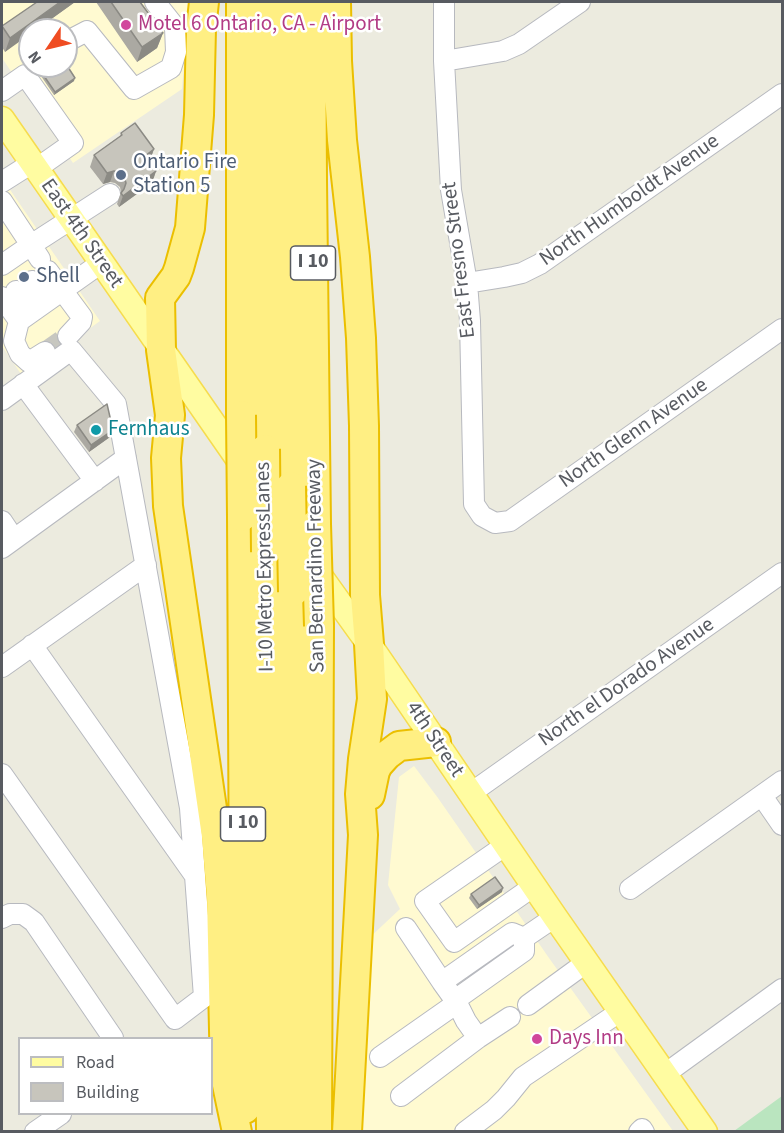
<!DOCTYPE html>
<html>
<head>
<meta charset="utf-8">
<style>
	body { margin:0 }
	#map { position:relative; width:784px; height:1133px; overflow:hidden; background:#ecebdf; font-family:"Source Sans 3",sans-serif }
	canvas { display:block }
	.frame { position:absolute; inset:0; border:3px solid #585b61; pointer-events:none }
	.legend { position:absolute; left:18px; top:1037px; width:195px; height:78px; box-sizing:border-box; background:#fff; border:2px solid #bcbdc0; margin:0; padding:8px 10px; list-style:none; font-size:18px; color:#585b61 }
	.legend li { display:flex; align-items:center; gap:12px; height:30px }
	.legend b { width:30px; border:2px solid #bcbdc0 }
	.north { position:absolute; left:18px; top:18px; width:60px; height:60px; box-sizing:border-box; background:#fff; border:2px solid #bcbdc0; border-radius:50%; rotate:235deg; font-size:16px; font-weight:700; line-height:24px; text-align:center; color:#585b61 }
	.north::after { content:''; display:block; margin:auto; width:21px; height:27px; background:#ef4c22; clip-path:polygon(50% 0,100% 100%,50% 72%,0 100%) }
</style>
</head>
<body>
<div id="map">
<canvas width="784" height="1133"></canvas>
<div class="frame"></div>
<ul class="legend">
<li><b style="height:8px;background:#fffca1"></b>Road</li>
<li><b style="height:16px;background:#c7c5bc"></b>Building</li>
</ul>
<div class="north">N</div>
</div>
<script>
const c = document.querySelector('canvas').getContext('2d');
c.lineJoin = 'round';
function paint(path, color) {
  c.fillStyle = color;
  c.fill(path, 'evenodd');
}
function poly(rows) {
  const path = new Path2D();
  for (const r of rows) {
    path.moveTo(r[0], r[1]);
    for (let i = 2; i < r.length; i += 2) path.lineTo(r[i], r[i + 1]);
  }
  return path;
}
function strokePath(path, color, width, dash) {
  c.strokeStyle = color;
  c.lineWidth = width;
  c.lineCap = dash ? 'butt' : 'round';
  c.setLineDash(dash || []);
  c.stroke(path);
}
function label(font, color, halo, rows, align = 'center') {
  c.font = font + ' "Source Sans 3",sans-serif';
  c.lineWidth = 5;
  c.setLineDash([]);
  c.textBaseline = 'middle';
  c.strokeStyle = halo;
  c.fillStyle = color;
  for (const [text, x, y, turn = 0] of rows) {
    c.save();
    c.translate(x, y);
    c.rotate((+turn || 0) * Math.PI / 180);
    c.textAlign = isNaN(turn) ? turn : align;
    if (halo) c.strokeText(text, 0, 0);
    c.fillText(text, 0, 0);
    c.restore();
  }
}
paint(poly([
	[2,2,189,2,182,89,73,163,2,58],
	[30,30,66,30,66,66,30,66],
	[2,178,100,321,23,377,2,346],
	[414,766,438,798,549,958,673,1131,361,1132,367,940,400,909,388,885,399,777]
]), '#fffad1');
paint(poly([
	[782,1096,782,1131,734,1131]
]), '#bae5bf');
strokePath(poly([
	[45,352,68,336]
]), '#c7c7c0', 20, [20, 10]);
const minor = poly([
	[444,2,444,61,451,190,467,283,470,321,474,504,482,516,495,523,510,521,782,329],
	[66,42,87,31,134,89,171,68,176,52,175,27,155,2],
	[444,61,503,51,519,44,580,2],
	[2,91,25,75,73,143,36,169],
	[2,182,32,163],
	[2,201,31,245,110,194],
	[2,265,31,245,40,259],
	[48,271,82,317,81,322,68,336],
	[32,281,47,301],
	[467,283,504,277,522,273,540,264,782,94],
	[16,291,31,311],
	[2,297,19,321,101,263],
	[19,321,14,341,20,354,29,362,45,352],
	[23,384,95,481],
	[2,400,71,350,116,404,190,808,204,997,175,1019,2,774],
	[2,521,14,539],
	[2,548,126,458],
	[32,645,195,876],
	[2,667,146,565],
	[471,793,782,573],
	[762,796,782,825],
	[506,845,425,901,454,942,534,886],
	[630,889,782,781],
	[2,918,10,914,23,914,34,922,113,1038],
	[406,928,442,982],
	[524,938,555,917],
	[455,1000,524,951,524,938],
	[528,1005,587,962],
	[478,1038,510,1017],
	[380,1057,457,1003],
	[665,1074,782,989],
	[401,1096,478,1038,466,1021,457,1003,442,982,512,933,524,938],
	[35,1132,61,1114],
	[465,1132,494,1110,506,1098,523,1077,621,1011],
	[639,1132,642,1129,644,1132]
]);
const major = poly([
	[2,119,245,469],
	[313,566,369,644,555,917,705,1132]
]);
const highway = poly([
	[204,2,201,29,199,115,190,228,179,268,176,276,160,298,161,350,170,415,166,458,168,506,216,836,221,896,225,1075,237,1132],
	[264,2,265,449],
	[288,2,291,486],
	[311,2,312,180,316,524],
	[336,2,337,61,342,140,355,257,361,338,364,426,365,595,369,644,372,699,363,759,360,794,363,835,347,1132],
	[241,415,241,2],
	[242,517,245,1109],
	[266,552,271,1132],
	[293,592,295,1132],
	[370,795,375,771,378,765,387,755,399,746,436,742],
	[317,1132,319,626]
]);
strokePath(minor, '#b7b9bf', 22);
strokePath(major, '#f6dc4e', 27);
strokePath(highway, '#ebbf00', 32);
strokePath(minor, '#fff', 20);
strokePath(major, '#fffca1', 24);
strokePath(highway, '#ffef83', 28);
const highwayBridge = poly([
	[241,415,242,517],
	[265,449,266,552],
	[291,486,293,592],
	[316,524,319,626]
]);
strokePath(highwayBridge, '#ebbf00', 32, []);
strokePath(highwayBridge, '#ffef83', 28);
paint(poly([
	[75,2,36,30,30,30,5,52,2,47,2,26],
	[96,2,140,2,163,33,157,48,137,62],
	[42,73,74,81,54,95,41,76],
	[121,133,154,149,150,160,149,161,156,171,152,183,119,207,117,204,121,192,120,187,115,183,110,182,103,184,90,167,94,155,120,136],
	[77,425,113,430,110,437,89,452,74,432],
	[502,892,477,909,469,898,471,894]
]), '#aba9a2');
paint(poly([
	[60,2,75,2,36,30,30,30,30,34,5,52,10,38],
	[163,33,157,48,137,62,142,47],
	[75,78,74,81,54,95,55,92],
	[154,149,150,160,141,167,145,156],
	[114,171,110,182,103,184,107,173],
	[156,171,152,183,119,207,123,196],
	[113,430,110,437,89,452,91,445],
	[503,888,502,892,477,909,479,905]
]), '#8b8a84');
const building = poly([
	[37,2,60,2,10,38,2,26,37,2],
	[111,2,140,2,163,33,142,47,111,2],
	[66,64,75,78,55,92,42,73,51,66,66,66,66,64],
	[135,123,154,149,145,156,156,171,123,196,121,193,124,189,126,183,124,176,119,172,114,171,107,173,94,155,122,135,121,133,135,123],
	[107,404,113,430,91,445,77,425,107,404],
	[495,877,503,888,479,905,471,894,495,877]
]);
paint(building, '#c7c5bc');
strokePath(building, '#8b8a84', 1.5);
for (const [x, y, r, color] of [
	[126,25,6,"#d1479c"],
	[121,175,6,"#5c6f8a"],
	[24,277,6,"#5c6f8a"],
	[96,430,6,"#0f9aa8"],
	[537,1039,6,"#d1479c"]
]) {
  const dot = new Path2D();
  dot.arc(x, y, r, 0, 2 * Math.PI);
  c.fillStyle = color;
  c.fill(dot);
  strokePath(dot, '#fff', 2);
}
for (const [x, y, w] of [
	[313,263,45],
	[243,824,45]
]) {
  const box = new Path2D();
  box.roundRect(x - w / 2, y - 17, w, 34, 4.5);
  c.fillStyle = '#fff';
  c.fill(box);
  strokePath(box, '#585b61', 1.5);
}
label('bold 20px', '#585b61', null, [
	["I 10",313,263],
	["I 10",243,824]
]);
label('21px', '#b23c85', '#fff', [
	["Motel 6 Ontario, CA - Airport",138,25],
	["Days Inn",549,1039]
], 'left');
label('21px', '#4e5e75', '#fff', [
	["Ontario Fire",133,163],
	["Station 5",133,187],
	["Shell",36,277]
], 'left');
label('21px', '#585b61', '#fff', [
	["North Humboldt Avenue",630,201,-35],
	["East 4th Street",81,234,55],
	["East Fresno Street",460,260,-97],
	["North Glenn Avenue",634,434,-35],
	["San Bernardino Freeway",317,566,-91],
	["I-10 Metro ExpressLanes",266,567,-91],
	["North el Dorado Avenue",627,683,-35],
	["4th Street",434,740,56]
]);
label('21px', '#0d838f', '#fff', [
	["Fernhaus",108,430]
], 'left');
</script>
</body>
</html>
